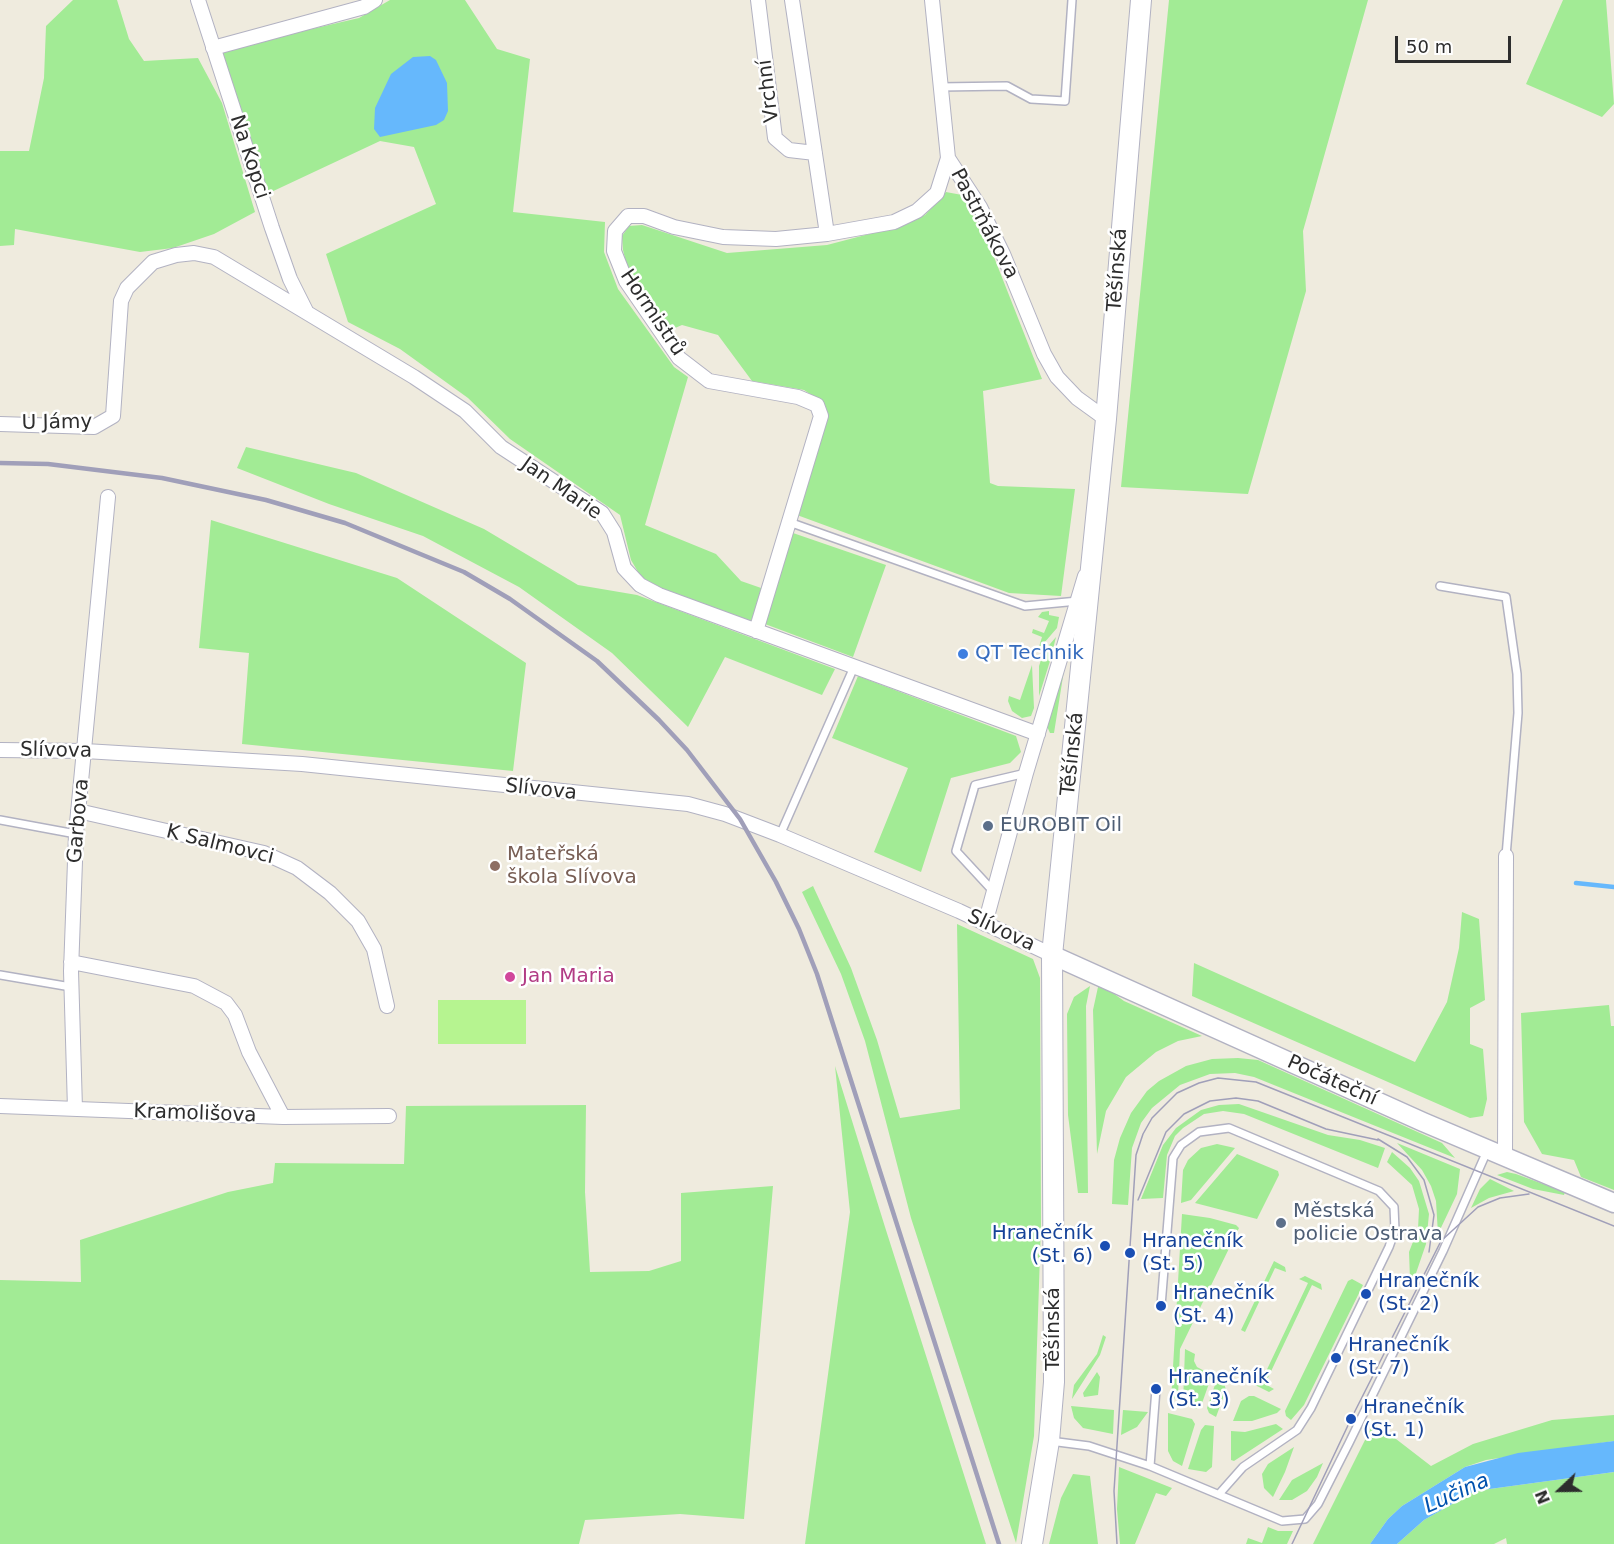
<!DOCTYPE html>
<html>
<head>
<meta charset="utf-8">
<style>
	body { margin:0 }
	#map { position:relative; width:1614px; height:1544px; overflow:hidden; background:#efebde; font-family:"DejaVu Sans",sans-serif }
	canvas { display:block }
	.north { position:absolute; left:1530px; top:1460px; width:60px; height:60px; -webkit-text-stroke:4px #fff; paint-order:stroke; rotate:248deg; font-size:16px; font-weight:700; line-height:24px; text-align:center; color:#2d2d2d }
	.north::after { content:''; display:block; margin:auto; width:21px; height:27px; background:#2d2d2d; clip-path:polygon(50% 0,100% 100%,50% 72%,0 100%) }
	.scale { position:absolute; left:1395px; top:36px; width:116px; height:27px; box-sizing:border-box; border:3px solid #2d2d2d; border-top:0; padding-left:8px; font-size:18px; line-height:21px; white-space:nowrap; color:#2d2d2d; -webkit-text-stroke:4px #fff; paint-order:stroke }
</style>
</head>
<body>
<div id="map">
<canvas width="1614" height="1544"></canvas>
<div class="north">N</div>
<div class="scale">50 m</div>
</div>
<script>
const c = document.querySelector('canvas').getContext('2d');
c.lineJoin = 'round';
function paint(path, color) {
  c.fillStyle = color;
  c.fill(path, 'evenodd');
}
function poly(rows) {
  const path = new Path2D();
  for (const r of rows) {
    path.moveTo(r[0], r[1]);
    for (let i = 2; i < r.length; i += 2) path.lineTo(r[i], r[i + 1]);
  }
  return path;
}
function strokePath(path, color, width, dash) {
  c.strokeStyle = color;
  c.lineWidth = width;
  c.lineCap = dash ? 'butt' : 'round';
  c.setLineDash(dash || []);
  c.stroke(path);
}
function label(font, color, halo, rows, align = 'center') {
  c.font = font + ' "DejaVu Sans",sans-serif';
  c.lineWidth = 5;
  c.setLineDash([]);
  c.textBaseline = 'middle';
  c.strokeStyle = halo;
  c.fillStyle = color;
  for (const [text, x, y, turn = 0] of rows) {
    c.save();
    c.translate(x, y);
    c.rotate((+turn || 0) * Math.PI / 180);
    c.textAlign = isNaN(turn) ? turn : align;
    if (halo) c.strokeText(text, 0, 0);
    c.fillText(text, 0, 0);
    c.restore();
  }
}
paint(poly([
	[73,0,117,0,129,39,144,61,198,58,222,103,255,212,214,234,173,248,140,252,15,229,14,245,0,246,0,151,29,151,44,78,46,26],
	[390,0,465,0,497,49,530,59,513,212,605,222,604,252,618,289,674,367,688,377,645,525,716,554,741,581,764,589,751,621,661,588,641,577,631,560,620,515,510,439,468,398,400,349,348,322,326,254,436,204,414,147,380,141,267,194,221,50,359,18],
	[1169,0,1368,0,1303,231,1306,291,1248,494,1121,487],
	[1563,0,1606,0,1614,104,1602,117,1526,84],
	[946,192,962,195,992,252,1042,379,983,391,990,483,998,486,1075,489,1061,596,1009,593,797,515,827,414,822,402,804,390,752,381,718,335,682,325,668,331,628,271,623,250,622,236,629,226,642,225,727,253,827,245,896,227,925,215],
	[246,447,356,473,484,529,578,585,637,595,835,669,822,695,725,657,688,727,612,653,519,587,423,536,329,504,237,468],
	[211,520,397,578,526,663,513,771,242,744,249,653,199,648],
	[793,533,886,565,853,657,765,624],
	[1049,611,1049,615,1059,617,1057,628,1038,650,1042,637,1032,633,1033,629,1044,633,1049,621,1038,617,1042,612],
	[1056,637,1050,661,1039,696,1039,666,1044,651],
	[1065,664,1054,733,1050,733,1045,722],
	[1032,665,1034,708,1031,716,1022,718,1012,711,1008,701,1009,696,1020,700],
	[858,676,1016,736,1021,752,1010,763,951,778,921,872,874,852,908,768,832,738],
	[813,886,851,968,877,1040,900,1118,960,1109,957,924,1033,959,1040,978,1041,1224,1034,1436,1016,1543,911,1218,865,1041,841,974,802,892],
	[1462,912,1479,919,1485,1000,1470,1008,1470,1044,1483,1049,1487,1099,1483,1116,1470,1118,1192,996,1194,963,1415,1062,1447,1002,1459,948],
	[1090,986,1086,1006,1088,1193,1078,1193,1068,1115,1067,1014,1074,997],
	[1098,987,1106,988,1124,1001,1202,1036,1178,1041,1156,1052,1126,1077,1106,1111,1097,1154,1093,1010],
	[1609,1005,1611,1026,1614,1026,1614,1190,1581,1177,1574,1160,1542,1154,1524,1122,1521,1013],
	[1238,1058,1258,1060,1442,1143,1455,1158,1254,1077,1235,1073,1210,1074,1180,1085,1152,1108,1141,1123,1132,1148,1128,1205,1112,1204,1114,1160,1120,1138,1131,1113,1147,1091,1159,1081,1186,1066,1212,1059],
	[835,1066,885,1227,986,1544,805,1544,850,1212],
	[1239,1104,1328,1135,1360,1140,1385,1148,1378,1168,1244,1114,1223,1111,1204,1114,1183,1128,1175,1136,1167,1155,1163,1198,1141,1199,1163,1145,1176,1128,1201,1110,1219,1105],
	[586,1105,585,1192,590,1272,649,1271,681,1261,681,1193,773,1186,744,1519,680,1514,585,1520,579,1544,0,1544,0,1280,81,1282,80,1240,228,1192,273,1183,275,1163,404,1164,406,1106],
	[1397,1143,1460,1169,1457,1194,1438,1234,1436,1201,1431,1186,1422,1170],
	[1217,1144,1235,1148,1191,1200,1181,1203,1183,1170,1188,1160,1201,1148],
	[1392,1152,1410,1168,1419,1181,1429,1214,1426,1244,1414,1279,1410,1279,1409,1252,1418,1229,1419,1209,1412,1185,1387,1162],
	[1237,1154,1278,1171,1279,1175,1257,1219,1195,1203],
	[1507,1172,1516,1174,1565,1192,1564,1195,1533,1189,1497,1175],
	[1490,1179,1514,1191,1489,1198,1471,1208,1480,1189],
	[1182,1214,1210,1218,1236,1225,1239,1228,1180,1349,1178,1396,1171,1401],
	[1274,1261,1285,1267,1286,1272,1275,1268,1245,1332,1241,1330],
	[1305,1276,1321,1284,1322,1290,1312,1285,1265,1384,1274,1389,1269,1392,1251,1383,1251,1378,1261,1382,1308,1283,1299,1279],
	[1352,1279,1363,1285,1304,1405,1291,1420,1286,1416,1285,1411,1348,1281],
	[1103,1335,1106,1337,1100,1355,1072,1399,1074,1385,1097,1354],
	[1185,1349,1195,1354,1194,1361,1197,1367,1212,1375,1201,1406,1196,1409,1183,1403],
	[1097,1372,1100,1377,1098,1395,1084,1397,1083,1393],
	[1217,1379,1224,1383,1226,1390,1216,1417,1209,1413,1207,1408],
	[1249,1396,1254,1396,1281,1409,1277,1413,1252,1421,1233,1421,1241,1401],
	[1071,1406,1114,1410,1113,1434,1083,1428,1074,1418],
	[1123,1410,1148,1412,1137,1427,1121,1435],
	[1168,1413,1192,1419,1195,1424,1182,1466,1173,1461,1168,1451],
	[1614,1415,1614,1441,1486,1460,1465,1467,1402,1506,1388,1519,1370,1544,1313,1544,1374,1422,1431,1466,1473,1444,1552,1420],
	[1276,1424,1283,1429,1234,1461,1231,1460,1231,1431,1245,1432],
	[1205,1425,1214,1426,1212,1467,1206,1472,1188,1469,1201,1430],
	[1294,1447,1285,1472,1273,1497,1264,1488,1262,1474,1268,1464],
	[1323,1463,1317,1477,1307,1491,1292,1500,1279,1500,1292,1480],
	[1119,1467,1172,1488,1166,1496,1156,1493,1135,1544,1120,1544,1117,1509],
	[1614,1472,1614,1544,1507,1544,1506,1538,1494,1544,1397,1544,1424,1520,1475,1491],
	[1073,1474,1090,1476,1098,1544,1049,1544,1061,1498],
	[1268,1527,1278,1531,1293,1531,1287,1544,1246,1544,1248,1538,1262,1543]
]), '#a2eb95');
paint(poly([
	[438,1000,526,1000,526,1044,438,1044]
]), '#b6f490');
paint(poly([
	[430,56,436,60,447,83,448,111,444,120,436,125,380,137,374,129,375,108,391,74,413,57],
	[1614,1441,1614,1472,1475,1491,1424,1520,1397,1544,1370,1544,1388,1519,1402,1506,1465,1467,1518,1453]
]), '#66b8fc');
strokePath(poly([
	[1576,883,1614,887]
]), '#66b8fc', 4.5);
const service = poly([
	[940,87,1007,86,1031,99,1065,101,1072,0],
	[789,522,1025,606,1078,601],
	[1440,586,1506,597,1517,674,1518,713,1506,856],
	[0,820,76,834],
	[780,835,854,667],
	[993,891,956,851,975,785,1026,773],
	[0,975,71,987],
	[1161,1306,1173,1158,1181,1145,1199,1132,1229,1128,1379,1191,1394,1207,1395,1230,1389,1247,1311,1408,1297,1430,1243,1467,1220,1493],
	[1050,1441,1089,1446,1150,1466,1282,1521,1305,1519,1318,1504,1349,1443,1443,1251,1487,1151],
	[1150,1466,1156,1389]
]);
const minor = poly([
	[198,0,272,228,290,279,306,311],
	[758,0,775,138,789,150,815,153],
	[792,0,827,234],
	[932,0,948,158,980,207,1003,254,1044,354,1057,377,1077,398,1106,419],
	[213,48,364,7,375,0],
	[0,424,94,427,113,416,121,301,127,288,153,262,176,255,194,253,214,257,414,377,465,411,501,447,602,513,614,532,624,568,640,585,659,595,1038,734],
	[756,631,821,416,817,405,798,397,709,381,679,358,626,281,614,251,615,231,628,216,644,216,674,227,723,237,776,239,827,234,894,222,917,211,937,193,948,158],
	[0,750,85,751,302,764,688,804,725,814,780,835,959,911,1052,955],
	[78,811,264,853,297,868,330,893,358,921,374,949,387,1006],
	[985,924,1026,773,1085,576],
	[71,962,194,986,226,1003,235,1015,249,1052,283,1117],
	[0,1106,283,1117,389,1116],
	[75,1109,71,971,76,834,108,497],
	[1505,1156,1506,856]
]);
const tertiary = poly([
	[1052,955,1423,1122,1614,1203]
]);
const secondary = poly([
	[1032,1544,1049,1441,1054,1382,1052,955,1106,419,1141,0]
]);
strokePath(service, '#b2b2c2', 10);
strokePath(minor, '#b2b2c2', 16);
strokePath(tertiary, '#b2b2c2', 21);
strokePath(secondary, '#b2b2c2', 22);
strokePath(service, '#fff', 7);
strokePath(minor, '#fff', 14);
strokePath(tertiary, '#fff', 18);
strokePath(secondary, '#fff', 20);
strokePath(poly([
	[1378,1139,1407,1157,1424,1180,1434,1215,1429,1252],
	[1138,1200,1166,1132,1184,1114,1210,1101,1236,1098,1258,1101,1326,1129,1378,1140],
	[1117,1544,1114,1491,1136,1155,1143,1134,1152,1118,1177,1093,1199,1083,1218,1078,1256,1082,1614,1226],
	[1292,1544,1351,1419,1441,1241,1478,1207,1500,1198,1529,1194]
]), '#a09fb9', 1.5);
strokePath(poly([
	[0,463,48,464,162,478,266,500,345,523,464,572,510,599,597,661,659,720,687,750,740,819,776,882,799,929,817,974,999,1544]
]), '#a09fb9', 4.5);
for (const [x, y, r, color] of [
	[963,654,6,"#3f7fe0"],
	[988,826,6,"#5c6f8a"],
	[495,866,6,"#8d6e63"],
	[510,977,6,"#d1479c"],
	[1281,1223,6,"#5c6f8a"],
	[1105,1246,6,"#1a4fb4"],
	[1130,1253,6,"#1a4fb4"],
	[1366,1294,6,"#1a4fb4"],
	[1161,1306,6,"#1a4fb4"],
	[1336,1358,6,"#1a4fb4"],
	[1156,1389,6,"#1a4fb4"],
	[1351,1419,6,"#1a4fb4"]
]) {
  const dot = new Path2D();
  dot.arc(x, y, r, 0, 2 * Math.PI);
  c.fillStyle = color;
  c.fill(dot);
  strokePath(dot, '#fff', 2);
}
label('20px', '#2d2d2d', '#fff', [
	["Vrchní",769,91,-97],
	["Na Kopci",249,157,72],
	["Pastrňákova",984,224,62],
	["Těšínská",1118,270,-86],
	["Hormistrů",652,313,56],
	["U Jámy",57,423,-1],
	["Jan Marie",561,489,35],
	["Slívova",56,751,1],
	["Těšínská",1073,754,-84],
	["Slívova",541,790,6],
	["Garbova",79,821,-85],
	["K Salmovci",220,845,14],
	["Slívova",1001,931,25],
	["Počáteční",1332,1081,24],
	["Kramolišova",195,1114,2],
	["Těšínská",1054,1329,-90]
]);
label('20px', '#366cbe', '#fff', [
	["QT Technik",975,654]
], 'left');
label('20px', '#4e5e75', '#fff', [
	["EUROBIT Oil",1000,826],
	["Městská",1293,1212],
	["policie Ostrava",1293,1235]
], 'left');
label('20px', '#785e54', '#fff', [
	["Mateřská",507,855],
	["škola Slívova",507,878]
], 'left');
label('20px', '#b23c85', '#fff', [
	["Jan Maria",522,977]
], 'left');
label('20px', '#164399', '#fff', [
	["Hranečník",1093,1234,"right"],
	["(St. 6)",1093,1257,"right"],
	["Hranečník",1142,1242],
	["(St. 5)",1142,1265],
	["Hranečník",1378,1282],
	["(St. 2)",1378,1305],
	["Hranečník",1173,1294],
	["(St. 4)",1173,1317],
	["Hranečník",1348,1346],
	["(St. 7)",1348,1369],
	["Hranečník",1168,1378],
	["(St. 3)",1168,1401],
	["Hranečník",1363,1408],
	["(St. 1)",1363,1431]
], 'left');
label('italic 21px', '#0051ad', '#fff', [
	["Lučina",1457,1494,-24]
]);
</script>
</body>
</html>
